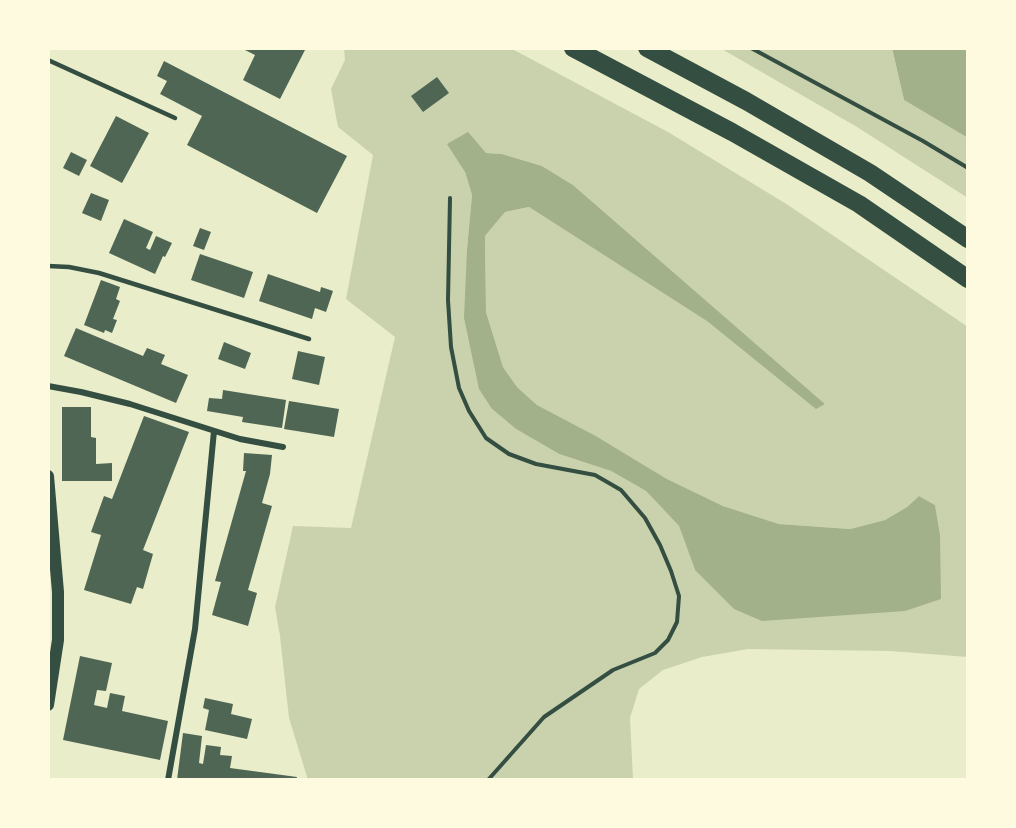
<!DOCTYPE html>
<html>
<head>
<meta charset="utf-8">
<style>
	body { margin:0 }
	#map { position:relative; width:1016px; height:828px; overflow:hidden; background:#e9edc9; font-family:Inter,sans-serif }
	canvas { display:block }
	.frame { position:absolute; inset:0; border:50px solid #fefae0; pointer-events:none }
</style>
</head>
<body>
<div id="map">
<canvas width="1016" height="828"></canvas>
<div class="frame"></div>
</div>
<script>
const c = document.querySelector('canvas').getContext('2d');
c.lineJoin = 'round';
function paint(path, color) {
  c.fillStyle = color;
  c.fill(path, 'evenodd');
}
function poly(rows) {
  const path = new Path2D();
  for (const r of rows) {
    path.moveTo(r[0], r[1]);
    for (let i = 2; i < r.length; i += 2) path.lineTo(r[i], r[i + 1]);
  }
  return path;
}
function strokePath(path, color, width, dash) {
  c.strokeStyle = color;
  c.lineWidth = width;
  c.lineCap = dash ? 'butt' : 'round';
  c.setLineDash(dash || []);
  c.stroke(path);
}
paint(poly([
	[344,48,509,48,516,51,668,132,788,205,968,327,968,657,890,651,748,649,702,657,663,670,639,689,630,718,633,780,308,780,289,718,280,636,275,607,293,526,351,528,395,337,346,299,373,155,338,127,331,89,345,60],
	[486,153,502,154,542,166,573,185,825,404,816,408,708,321,529,207,505,212,485,236,486,312,503,367,517,387,537,405,596,436,667,479,723,506,779,524,850,529,885,520,907,507,919,496,935,505,940,534,940,599,695,570,679,526,646,491,611,471,559,454,516,429,492,409,467,249,472,195,465,172],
	[720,48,892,48,904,100,968,138,968,198,857,127]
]), '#cad2ad');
paint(poly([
	[892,48,968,48,968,138,904,100],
	[468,132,486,153,502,154,542,166,573,185,825,404,816,409,707,321,529,207,505,212,485,236,486,312,503,367,517,387,537,405,596,436,667,479,723,506,779,524,850,529,885,520,907,507,919,496,935,505,940,534,941,599,905,611,762,621,734,609,695,570,679,526,646,491,611,471,559,454,516,429,492,409,479,389,464,318,467,249,472,195,465,172,447,144]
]), '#a3b18a');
paint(poly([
	[241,48,306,48,280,99,243,80,255,55],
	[164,61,347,156,317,213,187,145,202,116,160,94,167,81,157,76],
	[437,77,449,93,423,112,411,96],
	[116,116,149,133,122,183,90,166],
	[71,152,87,160,79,176,63,168],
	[91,193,109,200,101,221,82,213],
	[124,219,153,232,146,248,150,250,156,236,172,243,165,257,163,256,155,274,109,253],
	[200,228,211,232,204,250,193,246],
	[200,254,253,272,244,298,191,280],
	[268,274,320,292,321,287,333,291,326,312,315,308,312,319,259,301],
	[101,280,120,287,116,299,120,301,113,319,117,320,112,333,105,330,104,333,84,325],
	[76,328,143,356,147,348,165,355,161,364,188,375,176,403,64,356],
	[224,342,251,353,245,369,218,359],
	[298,351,325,357,319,385,292,379],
	[223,390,286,400,282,428,242,422,243,417,207,411,209,398,222,399],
	[289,401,339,409,334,437,284,429],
	[62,407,91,407,91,437,96,438,96,464,112,463,112,481,62,481],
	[144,416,189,432,143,550,153,554,143,589,137,587,131,604,84,590,101,535,91,532,104,496,112,499],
	[244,453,272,455,270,474,262,503,272,506,248,590,257,593,248,626,212,615,221,582,215,581,246,471,243,471],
	[80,656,112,663,106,691,97,690,94,705,107,708,110,693,125,696,122,711,168,721,160,760,63,740],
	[205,698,233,704,231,714,252,719,247,739,205,730,209,710,203,708],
	[183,733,202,736,199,763,203,764,206,745,221,747,220,755,232,756,230,768,297,777,296,780,177,780]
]), '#4f6655');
strokePath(poly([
	[751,48,923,141,968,168],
	[450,198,448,300,451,347,459,388,469,411,486,438,509,454,536,464,595,475,621,490,645,518,660,545,671,571,679,596,677,622,668,640,655,653,613,670,544,717,488,780]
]), '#344e41', 4);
strokePath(poly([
	[48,60,175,118],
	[48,266,69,267,99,273,309,339]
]), '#344e41', 4.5);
strokePath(poly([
	[48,386,81,392,130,404,240,439,283,447],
	[168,780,195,629,214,431]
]), '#344e41', 6);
strokePath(poly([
	[48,476,58,592,58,640,48,705]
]), '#344e41', 12);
strokePath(poly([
	[573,48,732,132,859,204,968,279],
	[647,48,746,101,870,173,968,239]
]), '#344e41', 18);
</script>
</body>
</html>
